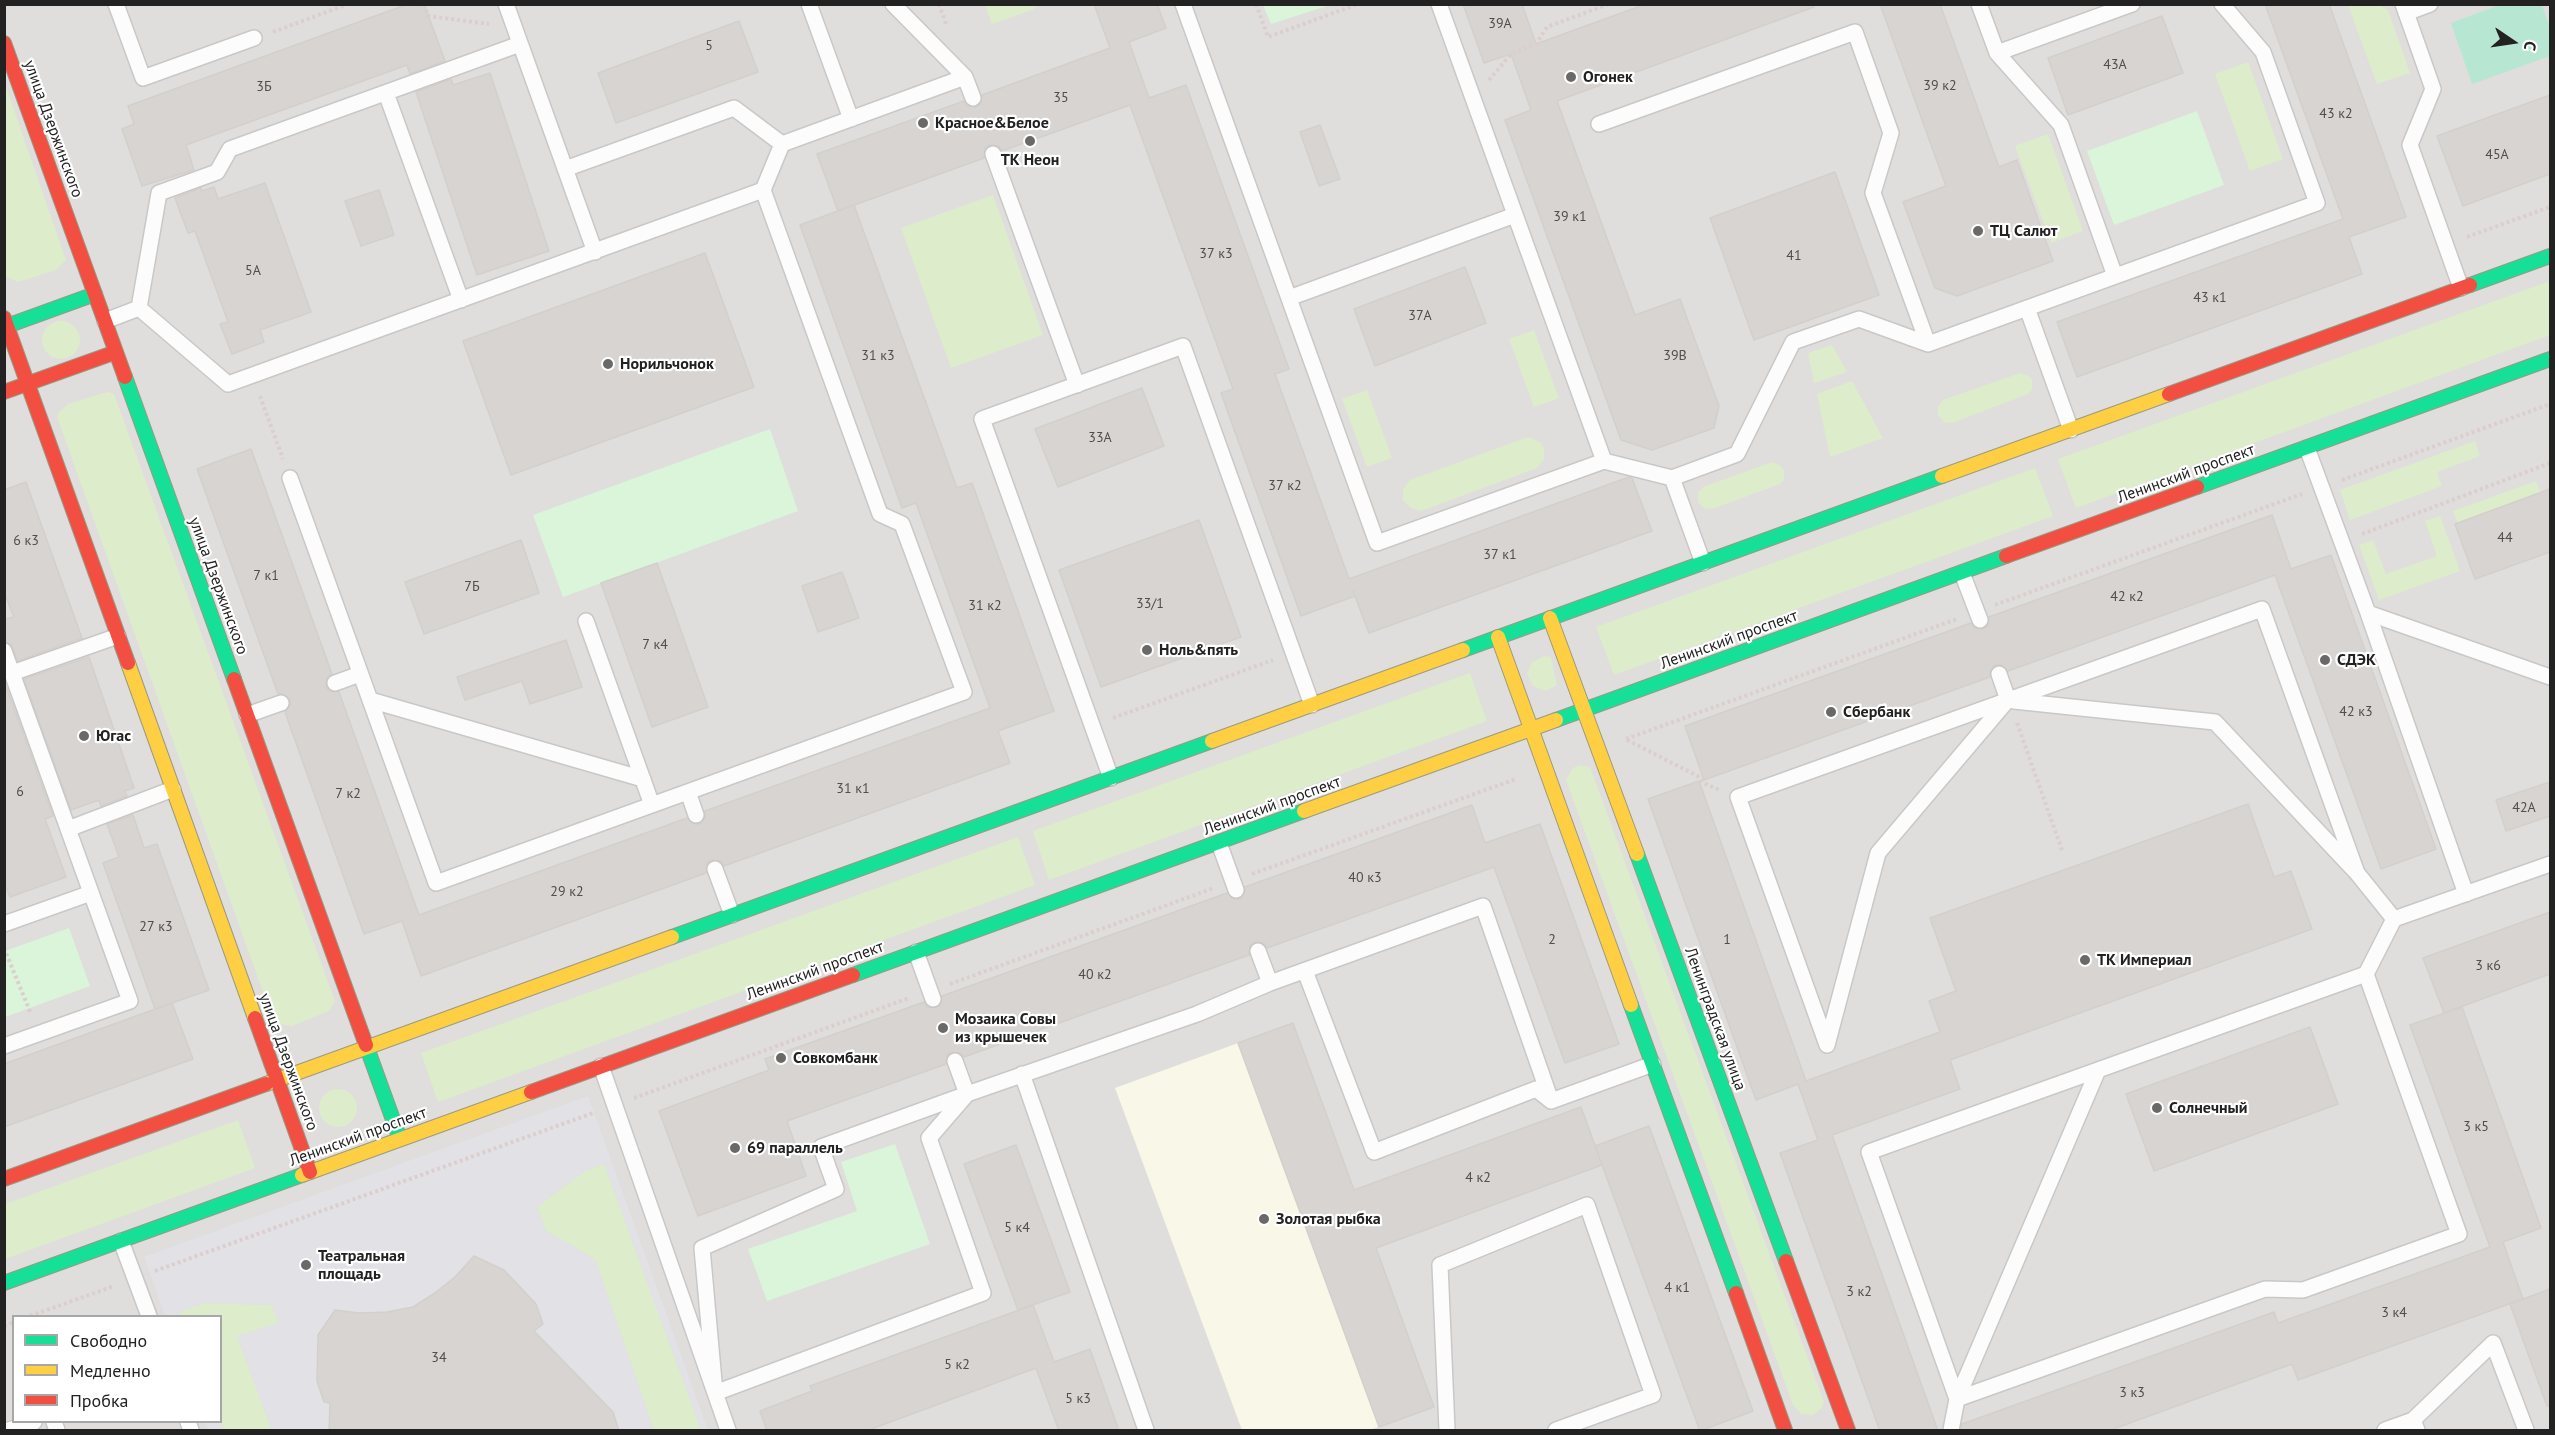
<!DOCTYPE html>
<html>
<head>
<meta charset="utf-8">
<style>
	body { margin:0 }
	#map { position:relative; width:2555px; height:1435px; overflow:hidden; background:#f0eeeb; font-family:"PT Sans",sans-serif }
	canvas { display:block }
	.frame { position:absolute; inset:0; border:6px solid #222; pointer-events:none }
	.legend { position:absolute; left:12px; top:1315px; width:210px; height:108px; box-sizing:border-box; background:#fff; border:2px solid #a7a7a7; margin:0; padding:8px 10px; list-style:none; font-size:18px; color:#222 }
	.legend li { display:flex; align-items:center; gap:12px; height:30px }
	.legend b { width:30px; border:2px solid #a7a7a7 }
	.north { position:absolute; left:2483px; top:12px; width:60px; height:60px; -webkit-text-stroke:4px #fff; paint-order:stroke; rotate:103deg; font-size:16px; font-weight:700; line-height:24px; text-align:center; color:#222 }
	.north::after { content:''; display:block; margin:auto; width:21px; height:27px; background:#222; clip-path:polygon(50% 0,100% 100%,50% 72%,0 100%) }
</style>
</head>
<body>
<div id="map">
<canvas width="2555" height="1435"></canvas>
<div class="frame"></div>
<ul class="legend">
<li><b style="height:8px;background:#16e098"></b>Свободно</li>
<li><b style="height:8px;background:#ffcf43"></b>Медленно</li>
<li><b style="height:8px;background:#f24e42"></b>Пробка</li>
</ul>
<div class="north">С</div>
</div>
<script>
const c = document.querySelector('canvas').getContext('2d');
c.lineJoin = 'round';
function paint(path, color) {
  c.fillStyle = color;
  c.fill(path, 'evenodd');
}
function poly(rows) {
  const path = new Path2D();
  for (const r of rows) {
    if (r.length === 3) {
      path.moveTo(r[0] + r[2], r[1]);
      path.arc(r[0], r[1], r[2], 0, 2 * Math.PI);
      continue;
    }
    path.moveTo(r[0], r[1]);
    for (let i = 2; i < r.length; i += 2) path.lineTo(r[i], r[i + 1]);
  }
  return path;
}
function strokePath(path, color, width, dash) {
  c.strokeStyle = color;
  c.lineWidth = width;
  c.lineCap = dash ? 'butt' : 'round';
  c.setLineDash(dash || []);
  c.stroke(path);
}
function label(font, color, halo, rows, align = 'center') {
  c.font = font + ' "PT Sans",sans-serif';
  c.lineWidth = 4.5;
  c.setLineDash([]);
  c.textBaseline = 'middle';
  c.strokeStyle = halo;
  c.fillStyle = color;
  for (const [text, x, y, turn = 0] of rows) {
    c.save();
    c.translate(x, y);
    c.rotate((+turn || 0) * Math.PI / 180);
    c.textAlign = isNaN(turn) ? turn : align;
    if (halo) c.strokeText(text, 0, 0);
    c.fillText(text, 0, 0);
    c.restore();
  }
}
paint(poly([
	[5,5,2550,5,2550,1430,5,1430],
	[14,1316,220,1316,220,1422,14,1422]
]), '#dfdedc');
paint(poly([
	[1293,1023,1434,1407,1370,1430,1242,1430,1115,1088]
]), '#f8f7e8');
paint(poly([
	[985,5,985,4,1039,5,1032,10,992,24],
	[2348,5,2379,5,2388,10,2410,73,2377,84],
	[2248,62,2283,159,2250,171,2215,74],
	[4,81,66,260,56,270,18,282,5,276],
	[2048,134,2083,231,2051,243,2015,146],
	[993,195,1043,335,951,368,901,228],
	[2550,281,2550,335,2076,508,2058,459],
	[61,340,19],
	[1534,330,1559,398,1534,407,1509,339],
	[1832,345,1847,372,1814,383,1808,353],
	[2020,373,2029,376,2032,380,2032,390,2028,394,1952,423,1944,422,1938,415,1938,407,1943,400],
	[1852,381,1883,438,1830,457,1817,394],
	[1367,390,1392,458,1367,467,1342,399],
	[107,392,114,394,335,1001,329,1011,292,1026,278,1024,273,1020,57,417,59,412,68,404],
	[1528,437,1540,442,1544,448,1544,459,1537,468,1421,511,1411,508,1403,500,1403,489,1410,480],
	[2475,441,2480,456,2437,472,2442,486,2350,520,2340,490],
	[1772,462,1781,466,1784,470,1784,480,1780,484,1712,509,1704,508,1698,502,1698,493,1703,487],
	[2035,468,2053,516,1614,675,1596,627],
	[2536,481,2541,493,2458,523,2453,511],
	[2440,516,2460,571,2379,600,2359,545,2373,540,2386,574,2437,556,2425,521],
	[1544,656,1551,657,1557,685,1546,691,1533,686,1527,674,1532,662],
	[1470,673,1487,721,1049,880,1033,831],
	[1578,765,1590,767,1824,1402,1822,1408,1813,1415,1801,1414,1793,1405,1566,780,1572,769],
	[1018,837,1035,885,438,1102,421,1053],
	[338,1108,19],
	[238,1120,255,1168,5,1259,5,1204],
	[604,1164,701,1430,654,1430,595,1259,546,1231,537,1207,585,1171],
	[206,1303,272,1305,279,1323,237,1336,272,1430,224,1430,220,1421,220,1316,181,1316,180,1312]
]), '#ddeccb');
paint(poly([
	[1263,5,1330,5,1271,24],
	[2197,111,2224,185,2114,225,2087,151],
	[770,429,798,511,563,597,533,515],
	[69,928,90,986,5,1017,5,951],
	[895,1144,930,1244,767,1301,748,1249,857,1211,841,1162]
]), '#daf5da');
paint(poly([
	[2502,4,2542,5,2550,28,2550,56,2472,84,2451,23]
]), '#b7e6d2');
paint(poly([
	[588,1096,708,1430,701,1430,604,1164,585,1171,537,1207,546,1231,595,1259,654,1430,619,1430,613,1412,534,1331,543,1324,536,1304,504,1270,474,1256,456,1276,435,1293,413,1307,387,1312,359,1313,335,1310,317,1381,324,1402,330,1403,329,1430,272,1430,237,1336,278,1323,272,1305,206,1303,180,1312,181,1316,165,1316,144,1257],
	[220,1422,224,1430,208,1430,204,1422]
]), '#e2e1e5');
const building = poly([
	[408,4,424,4,445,61,410,74,407,65,186,145,194,170,142,186,122,129,134,124,128,106,408,4],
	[1094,4,1157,4,1166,28,1129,42,1149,98,1186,85,1289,369,1275,374,1349,579,1629,477,1632,478,1652,531,1369,633,1353,591,1355,596,1301,616,1221,393,1233,389,1130,105,1002,151,999,146,990,145,985,148,984,158,838,211,817,154,964,101,967,106,976,107,981,104,982,95,1110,48,1094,4],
	[1463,4,1522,4,1536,44,1646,4,1814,4,1814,7,1557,101,1635,315,1680,299,1719,406,1714,428,1652,450,1621,440,1505,120,1531,110,1511,54,1484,63,1463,4],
	[1880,4,1940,4,1999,167,2017,160,2053,261,1957,296,1935,288,1903,202,1946,186,1880,4],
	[2265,4,2329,4,2406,217,2349,237,2362,274,2077,377,2057,322,2343,219,2265,4],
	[2162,16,2183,73,2068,115,2048,58,2162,16],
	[739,21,758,72,616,123,598,73,739,21],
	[490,73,549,251,477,275,416,92,451,79,453,85,490,73],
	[2550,95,2550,174,2463,206,2437,136,2550,95],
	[1320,125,1340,179,1319,186,1300,132,1320,125],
	[1835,172,1879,295,1754,340,1710,218,1835,172],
	[265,183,311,312,260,330,264,342,232,354,220,324,228,322,195,231,188,233,175,198,201,188,202,191,214,187,218,199,265,183],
	[379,190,394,235,361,246,345,201,379,190],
	[854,205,957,488,972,483,1054,711,998,731,1010,763,724,866,721,861,712,860,707,863,706,873,421,976,402,921,364,934,285,712,290,705,290,699,283,694,278,694,197,469,251,449,332,674,327,677,326,686,329,691,339,692,419,915,687,818,694,824,700,824,705,817,705,811,990,708,916,503,902,508,800,225,854,205],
	[705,253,754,387,511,475,463,341,705,253],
	[1465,267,1486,323,1375,366,1354,309,1465,267],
	[1142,388,1164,446,1058,487,1035,429,1142,388],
	[26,482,82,638,18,661,11,644,4,641,4,619,14,617,4,592,4,490,26,482],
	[2550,489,2550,552,2475,579,2455,524,2550,489],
	[2272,515,2291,569,2331,555,2436,849,2381,869,2275,575,2008,671,2001,665,1995,665,1990,672,1990,677,1704,780,1685,726,1971,623,1974,628,1983,629,1988,626,1989,617,2272,515],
	[1199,520,1241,637,1101,687,1059,570,1199,520],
	[521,540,539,593,424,634,405,582,521,540],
	[657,563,708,707,652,727,601,583,657,563],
	[842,572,859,618,818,632,802,586,842,572],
	[566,640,582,687,530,704,522,681,465,700,457,677,566,640],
	[89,657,134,788,125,791,127,796,101,806,99,800,71,810,24,679,89,657],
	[4,681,53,816,45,819,66,877,10,897,4,883,4,681],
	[1699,781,1806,1081,1940,1032,1929,1001,1956,991,1930,918,2248,804,2274,877,2291,871,2312,929,1950,1060,1960,1089,1832,1135,1938,1431,1880,1431,1780,1153,1818,1140,1798,1084,1756,1100,1648,799,1699,781],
	[2550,782,2550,816,2506,831,2496,800,2550,782],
	[1472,805,1485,843,1540,824,1619,1044,1565,1063,1494,867,1267,948,1264,943,1255,942,1250,945,1249,955,964,1057,961,1053,952,1052,947,1055,946,1064,787,1121,806,1176,698,1216,659,1111,769,1070,765,1059,924,1002,927,1007,936,1008,941,1005,942,996,1227,893,1234,899,1240,899,1245,892,1245,887,1472,805],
	[133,815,144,848,157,844,209,990,155,1009,103,863,119,857,107,824,133,815],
	[2550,912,2550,974,2444,1013,2423,958,2550,912],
	[172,1003,193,1059,4,1127,4,1064,172,1003],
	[2462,1007,2541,1228,2503,1242,2523,1299,2298,1380,2292,1364,2108,1431,1961,1431,1962,1424,2274,1312,2278,1323,2490,1247,2410,1025,2462,1007],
	[1293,1023,1354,1190,1581,1107,1602,1165,1376,1248,1434,1407,1379,1427,1238,1043,1293,1023],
	[2310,1027,2338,1104,2154,1171,2126,1094,2310,1027],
	[1649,1126,1753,1411,1700,1431,1595,1146,1649,1126],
	[1016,1145,1070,1292,1018,1310,964,1164,1016,1145],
	[474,1256,504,1270,536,1304,543,1324,534,1331,613,1412,619,1431,329,1431,330,1403,324,1402,317,1381,318,1335,335,1310,359,1313,387,1312,413,1307,435,1293,456,1276,474,1256],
	[2550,1289,2550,1406,2547,1406,2510,1304,2550,1289],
	[1033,1305,1054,1362,1090,1349,1119,1431,1059,1431,1036,1368,866,1431,767,1431,760,1411,812,1391,810,1386,1033,1305]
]);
paint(building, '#d7d4d2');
strokePath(building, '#d3d0cc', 1.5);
const lane = poly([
	[116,4,143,78,254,38],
	[506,4,595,252],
	[809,4,851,119],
	[893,4,965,77,973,98],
	[1183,4,1377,543,1604,461,1672,478,1703,563],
	[1439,4,1604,461],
	[1979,4,1997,53,2061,125,2115,276],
	[2403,4,2433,89,2410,145,2461,288],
	[2406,13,2430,4],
	[1997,53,2132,4],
	[386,93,461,300],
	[1599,124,1855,32,1891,133,1873,193,1928,344,2317,203,2263,52,2222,4],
	[993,154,1077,385],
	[565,169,734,108,782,144],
	[1289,298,1515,215],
	[139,308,228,384,763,190],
	[139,308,159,193,217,172,230,149,520,44],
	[2027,308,2071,430],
	[105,321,139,308],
	[2307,448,2368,613,2550,677],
	[290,478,436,883,964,692,902,524,880,514,763,190,782,144,965,77],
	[1672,478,1737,454,1793,342,1859,319,1928,344],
	[1962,573,1980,620],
	[2368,613,2466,894],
	[586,621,652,805],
	[4,651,130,1001,4,1046],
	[12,673,118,636],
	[1999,674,2008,700],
	[335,683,360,674],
	[370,700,643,779],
	[2014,701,2215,722,2357,873,2394,919],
	[247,715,281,703],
	[1111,778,982,419,1183,346,1312,705],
	[688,792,696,815],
	[68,829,173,789],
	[1219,843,1236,890],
	[715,869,732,915],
	[4,924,91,893],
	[1258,951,1270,983],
	[916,952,933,999],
	[1305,971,1374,1152,1536,1089,1551,1101],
	[1827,1045,1738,797,2262,609,2357,873],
	[1827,1045,1878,853,2006,702],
	[601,1066,728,1430],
	[1022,1074,1146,1430],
	[1551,1101,1653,1064],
	[121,1241,149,1316],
	[715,1393,983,1293,929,1138,967,1094,1197,1014,1270,983,1483,906,1551,1101],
	[715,1393,702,1248,836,1189,821,1147,967,1094,955,1061],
	[1957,1399,1869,1152,2366,974,2394,919,2550,864],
	[1957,1399,2265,1289,2303,1290,2459,1234,2366,974],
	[2413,1420,2493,1343,2526,1430],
	[54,1422,57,1430],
	[188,1422,191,1430],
	[9,1430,34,1422],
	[1447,1430,1440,1265,1587,1205,1653,1395,1556,1430],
	[1951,1430,1957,1399,2098,1070],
	[2385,1430,2413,1420,2417,1430]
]);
const fast = poly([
	[2470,285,2550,256],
	[4,327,95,294],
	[125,377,234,679],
	[2197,487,2550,359],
	[1463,650,1942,476],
	[1556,720,2006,556],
	[1637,854,1786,1261],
	[672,937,1212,741],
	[853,975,1304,811],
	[1631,1005,1736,1293],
	[366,1045,400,1139],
	[4,1283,302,1175]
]);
const slow = poly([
	[1942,476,2169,394],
	[1550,618,1637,854],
	[1498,637,1631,1005],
	[128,663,255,1018],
	[1212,741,1463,650],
	[1304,811,1556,720],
	[266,1084,672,937],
	[302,1175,531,1092]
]);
const jam = poly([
	[4,43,125,377],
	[4,318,128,663],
	[4,392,116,352],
	[2169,394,2470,285],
	[2006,556,2197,487],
	[234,679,366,1045],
	[255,1018,310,1172],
	[531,1092,853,975],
	[4,1179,266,1084],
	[1786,1261,1848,1430],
	[1736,1293,1785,1430]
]);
strokePath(lane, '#c9c8c7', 18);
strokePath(fast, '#999a82', 16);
strokePath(slow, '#999a82', 16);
strokePath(jam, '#999a82', 16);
strokePath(poly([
	[424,4,428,16,489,24],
	[939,4,946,24],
	[1256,4,1268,37,1358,4],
	[273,32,348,4],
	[1489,80,1511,54,1536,44,1547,27,1609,4],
	[2467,237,2550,207],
	[260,396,283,459],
	[2342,480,2550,404],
	[2362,534,2550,463],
	[1995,605,2302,494],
	[1113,718,1273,660],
	[2017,723,2063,853],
	[1626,739,1957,619],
	[1627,740,1688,771,1699,777,1703,783,1720,790],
	[1252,874,1516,779],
	[4,948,31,1014],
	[950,984,1214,888],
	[634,1098,909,998],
	[155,1271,593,1113],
	[30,1316,114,1286],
	[4,1326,14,1322]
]), '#dccecd', 4, [3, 3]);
strokePath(lane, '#fdfcfc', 15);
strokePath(fast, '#16e098', 14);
strokePath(slow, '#ffcf43', 14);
strokePath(jam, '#f24e42', 14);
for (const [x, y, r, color] of [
	[1571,77,6,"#6a6968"],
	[923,123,6,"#6a6968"],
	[1030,141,6,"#6a6968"],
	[1978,231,6,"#6a6968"],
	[608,364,6,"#6a6968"],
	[1147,650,6,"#6a6968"],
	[2325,660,6,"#6a6968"],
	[1831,712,6,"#6a6968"],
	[84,736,6,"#6a6968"],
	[2085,960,6,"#6a6968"],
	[943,1028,6,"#6a6968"],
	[781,1058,6,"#6a6968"],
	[2157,1108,6,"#6a6968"],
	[735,1148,6,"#6a6968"],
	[1264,1219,6,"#6a6968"],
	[306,1265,6,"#6a6968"]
]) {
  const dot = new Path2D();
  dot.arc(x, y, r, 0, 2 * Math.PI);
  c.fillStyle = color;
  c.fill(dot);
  strokePath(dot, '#fff', 2);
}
label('14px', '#4f4e4e', null, [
	["39А",1500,24],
	["5",709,46],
	["43А",2115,65],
	["39 к2",1940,86],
	["3Б",264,87],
	["35",1061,98],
	["43 к2",2336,114],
	["45А",2497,155],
	["39 к1",1570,217],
	["37 к3",1216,254],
	["41",1794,256],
	["5А",253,271],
	["43 к1",2210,298],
	["37А",1420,316],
	["31 к3",878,356],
	["39В",1675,356],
	["33А",1100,438],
	["37 к2",1285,486],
	["44",2505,538],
	["6 к3",26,541],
	["37 к1",1500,555],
	["7 к1",266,576],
	["7Б",472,587],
	["42 к2",2127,597],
	["33/1",1150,604],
	["31 к2",985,606],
	["7 к4",655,645],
	["42 к3",2356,712],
	["31 к1",853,789],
	["6",20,792],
	["7 к2",348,794],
	["42А",2524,808],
	["40 к3",1365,878],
	["29 к2",567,892],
	["27 к3",156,927],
	["2",1552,940],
	["1",1727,940],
	["3 к6",2488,966],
	["40 к2",1095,975],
	["3 к5",2476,1127],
	["4 к2",1478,1178],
	["5 к4",1017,1228],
	["4 к1",1677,1288],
	["3 к2",1859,1292],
	["3 к4",2394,1313],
	["34",439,1358],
	["5 к2",957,1365],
	["3 к3",2132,1393],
	["5 к3",1078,1399]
]);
label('bold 16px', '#222', '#fff', [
	["Огонек",1583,77],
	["Красное&Белое",935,123],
	["ТК Неон",1030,160,"center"],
	["ТЦ Салют",1990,231],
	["Норильчонок",620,364],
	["Ноль&пять",1159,650],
	["СДЭК",2337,660],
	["Сбербанк",1843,712],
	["Югас",96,736],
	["ТК Империал",2097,960],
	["Мозаика Совы",955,1019],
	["из крышечек",955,1037],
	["Совкомбанк",793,1058],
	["Солнечный",2169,1108],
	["69 параллель",747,1148],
	["Золотая рыбка",1276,1219],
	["Театральная",318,1256],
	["площадь",318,1274]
], 'left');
label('16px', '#222', '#fff', [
	["улица Дзержинского",53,129,70],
	["Ленинский проспект",2186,474,-20],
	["улица Дзержинского",218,586,70],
	["Ленинский проспект",1729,640,-20],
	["Ленинский проспект",1272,806,-20],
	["Ленинский проспект",815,971,-20],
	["Ленинградская улица",1715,1019,70],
	["улица Дзержинского",288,1062,70],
	["Ленинский проспект",358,1137,-20]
]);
</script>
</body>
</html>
